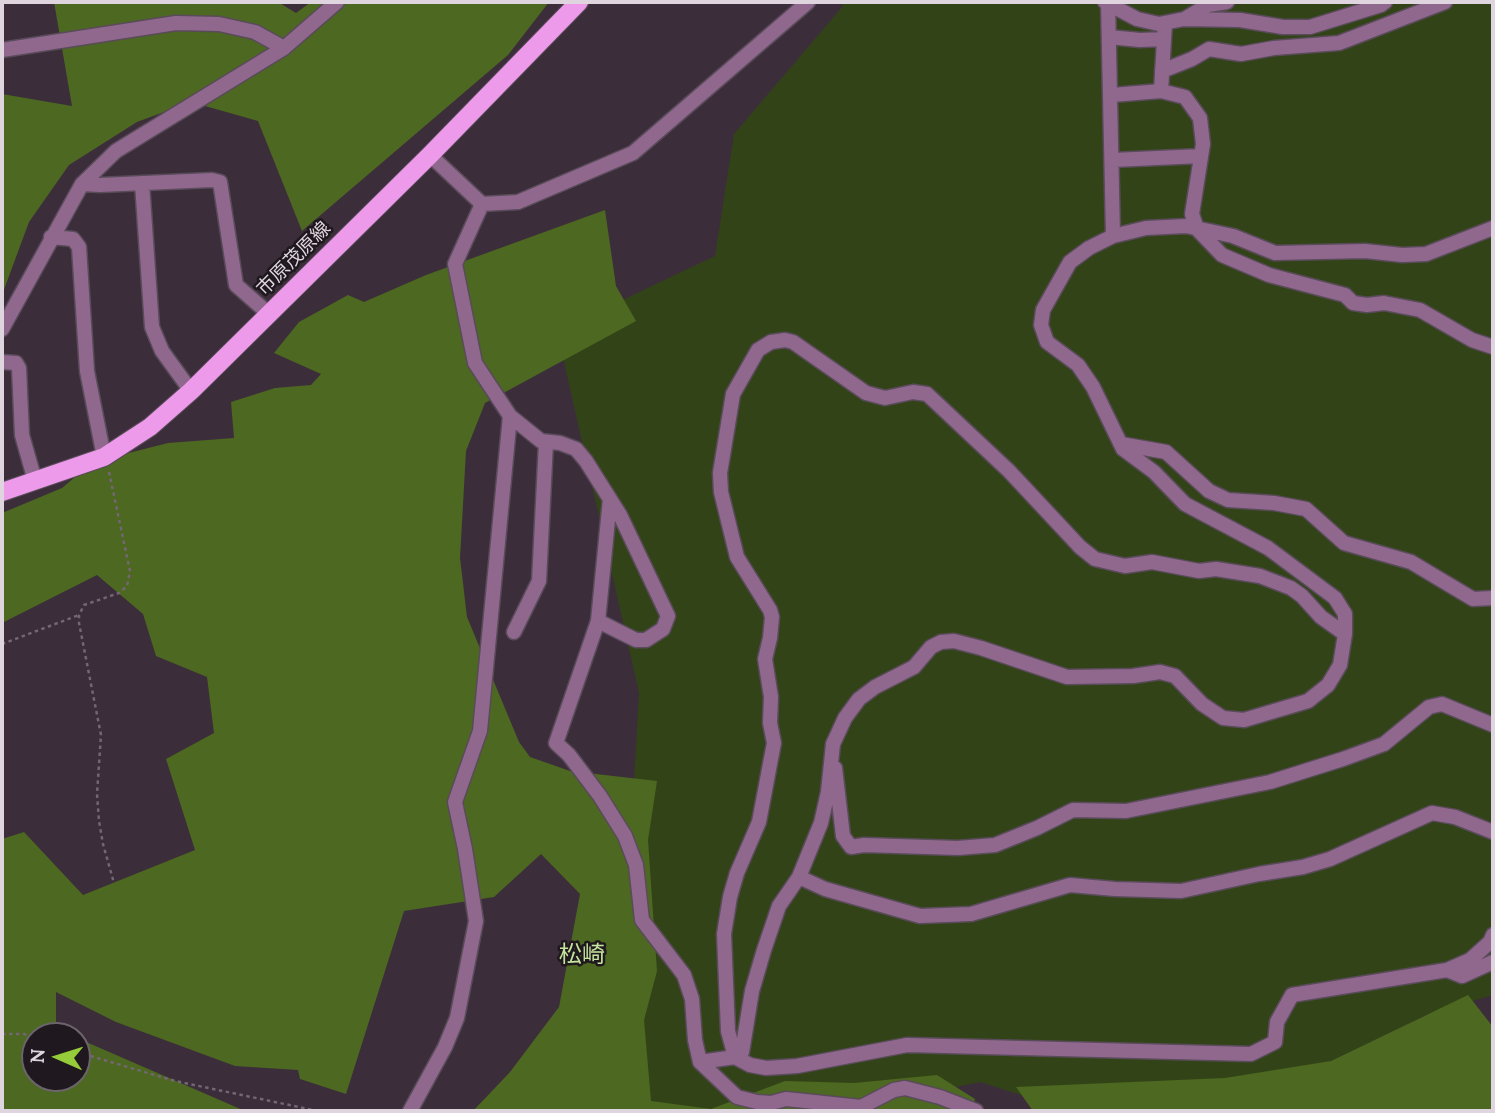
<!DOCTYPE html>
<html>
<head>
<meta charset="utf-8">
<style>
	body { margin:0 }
	#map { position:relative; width:1495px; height:1113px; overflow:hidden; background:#3c2d3b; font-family:Lora,serif }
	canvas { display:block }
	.frame { position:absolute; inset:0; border:4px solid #dfd5df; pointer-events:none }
	.north { position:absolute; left:21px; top:1022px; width:70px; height:70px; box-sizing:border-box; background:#1f181e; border:2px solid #6c646b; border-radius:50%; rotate:273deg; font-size:19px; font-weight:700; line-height:28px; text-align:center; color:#dfd5df }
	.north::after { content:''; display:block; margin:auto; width:24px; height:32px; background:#96cc39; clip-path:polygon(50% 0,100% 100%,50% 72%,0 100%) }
</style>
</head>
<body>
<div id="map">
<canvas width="1495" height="1113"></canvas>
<div class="frame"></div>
<div class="north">N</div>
</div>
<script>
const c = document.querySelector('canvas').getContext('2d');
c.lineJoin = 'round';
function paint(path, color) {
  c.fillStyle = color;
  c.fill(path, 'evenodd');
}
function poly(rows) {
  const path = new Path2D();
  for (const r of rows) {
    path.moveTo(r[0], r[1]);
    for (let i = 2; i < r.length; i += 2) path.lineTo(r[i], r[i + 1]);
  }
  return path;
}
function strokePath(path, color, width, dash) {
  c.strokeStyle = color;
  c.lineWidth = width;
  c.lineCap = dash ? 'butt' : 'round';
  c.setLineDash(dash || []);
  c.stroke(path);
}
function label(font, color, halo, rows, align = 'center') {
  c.font = font + ' Lora,"Noto Sans JP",serif';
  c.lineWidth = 5;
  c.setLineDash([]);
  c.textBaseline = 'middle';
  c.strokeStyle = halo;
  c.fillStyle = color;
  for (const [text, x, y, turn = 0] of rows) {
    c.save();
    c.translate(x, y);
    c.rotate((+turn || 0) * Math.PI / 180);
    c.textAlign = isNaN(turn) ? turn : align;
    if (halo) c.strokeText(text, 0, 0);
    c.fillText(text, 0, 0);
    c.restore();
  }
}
paint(poly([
	[840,2,1493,2,1493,995,1428,1014,1239,1106,1189,1111,1071,1111,980,1082,841,1111,615,1111,639,693,557,331,715,256,734,134,843,6]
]), '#324417');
paint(poly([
	[54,2,278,2,296,13,311,2,549,2,508,55,302,231,258,121,191,102,137,122,69,165,29,222,2,295,2,94,72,106],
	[605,210,616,286,636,321,485,403,466,451,460,558,467,617,519,742,530,757,570,771,657,781,648,840,657,971,644,1020,651,1101,711,1109,785,1081,854,1083,937,1075,975,1099,972,1111,473,1111,510,1072,559,1007,580,894,541,854,494,897,404,911,346,1094,300,1079,298,1070,235,1066,116,1022,56,992,56,1029,72,1036,35,1036,35,1078,77,1078,77,1038,245,1111,2,1111,2,839,24,832,83,895,195,850,166,759,214,733,207,677,156,656,143,614,97,575,2,623,2,513,62,488,93,462,168,443,234,438,231,402,275,388,311,385,321,374,274,353,299,322,348,295,364,302,426,275],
	[1468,995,1493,1027,1493,1111,1033,1111,1016,1087,1225,1078,1331,1061]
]), '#4d6820');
const minor = poly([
	[1105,2,1137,19,1159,24,1184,19,1240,20,1283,27,1310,27,1381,5,1385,2],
	[1108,2,1113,236],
	[1186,18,1208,5,1227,2],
	[1109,37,1140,40,1164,39],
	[2,50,176,23,219,24,255,32,284,48],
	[1162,71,1192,59,1209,49,1241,54,1274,48,1339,43,1445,2],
	[1161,91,1165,23],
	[1112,95,1161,91,1185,97,1200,118,1203,144,1192,214,1197,229,1222,255,1269,275,1345,295,1353,303,1367,305,1384,303,1420,310,1472,340,1493,347],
	[430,155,482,204,518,202,633,153,808,2],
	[1113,160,1201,156],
	[142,183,152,327,162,351,191,391],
	[82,184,100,185,212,180,220,182,236,285,269,314],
	[482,204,455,264,475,363,510,416,541,441,560,443,576,449,586,461,620,515,668,616,663,629,646,640,636,640,598,621,556,743,569,755,600,796,625,836,636,865,642,920,684,975,692,999,695,1040,700,1062,735,1057,742,1052,752,991,764,950,779,906,799,877,821,823,828,792,833,744,845,718,859,699,875,687,914,667,931,647,941,642,954,641,981,648,1067,677,1133,676,1160,672,1175,676,1202,704,1223,718,1244,720,1308,701,1328,685,1340,665,1345,634,1345,614,1335,598,1268,548,1185,504,1154,472,1123,449,1093,387,1078,365,1047,342,1041,325,1043,310,1070,262,1089,248,1113,236,1146,228,1186,226,1233,236,1275,253,1365,251,1402,255,1426,254,1493,228],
	[51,237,73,239,79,247,87,371,104,457],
	[2,329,82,184,116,151,284,48,337,2],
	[2,362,16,363,19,368,22,435,35,481],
	[1121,444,1166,452,1209,491,1228,500,1274,503,1306,509,1344,543,1411,562,1473,599,1493,598],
	[598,621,610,499],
	[514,632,539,581,546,442],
	[1345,634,1321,617,1302,596,1291,588,1260,576,1216,569,1199,571,1152,562,1125,566,1095,559,1080,547,1009,471,927,394,913,392,885,398,866,393,793,342,785,340,771,342,758,350,733,394,720,473,721,492,737,557,770,610,772,617,770,638,765,659,771,697,770,723,774,743,759,822,737,873,730,897,724,934,728,1031,735,1057,750,1065,766,1068,797,1066,907,1045,1251,1054,1275,1042,1277,1022,1292,995,1447,970,1470,960,1490,942,1493,935],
	[835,768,843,836,851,847,864,845,958,848,995,845,1037,828,1073,810,1126,811,1270,782,1343,759,1384,744,1429,707,1442,704,1493,725],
	[799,877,825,889,920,916,971,914,1070,885,1115,889,1181,891,1259,874,1303,867,1330,859,1432,813,1455,817,1493,832],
	[1447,970,1462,976,1493,962],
	[700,1062,737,1097,757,1102,771,1103,786,1099,861,1107,894,1090,905,1088,940,1097,976,1111],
	[410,1111,445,1047,457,1018,476,921,465,849,455,802,480,731,510,416]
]);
const major = poly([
	[2,492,104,457,150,427,191,391,430,155,579,2]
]);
strokePath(minor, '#594b59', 17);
strokePath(major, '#594b59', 20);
strokePath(poly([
	[109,472,130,571,127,586,119,593,84,605,79,615,79,623,101,735,97,794,99,821,103,844,114,883],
	[2,644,79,615],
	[2,1034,24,1034,35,1038],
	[77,1052,175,1081,318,1111]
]), '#746673', 2.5, [3.5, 3.5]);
strokePath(minor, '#90688e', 14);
strokePath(major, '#ec9ae9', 18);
label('19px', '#dfd5df', '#1f181e', [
	["市原茂原線",294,259,-45]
]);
label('23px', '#c4e39c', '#1f181e', [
	["松崎",582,955]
]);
</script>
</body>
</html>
